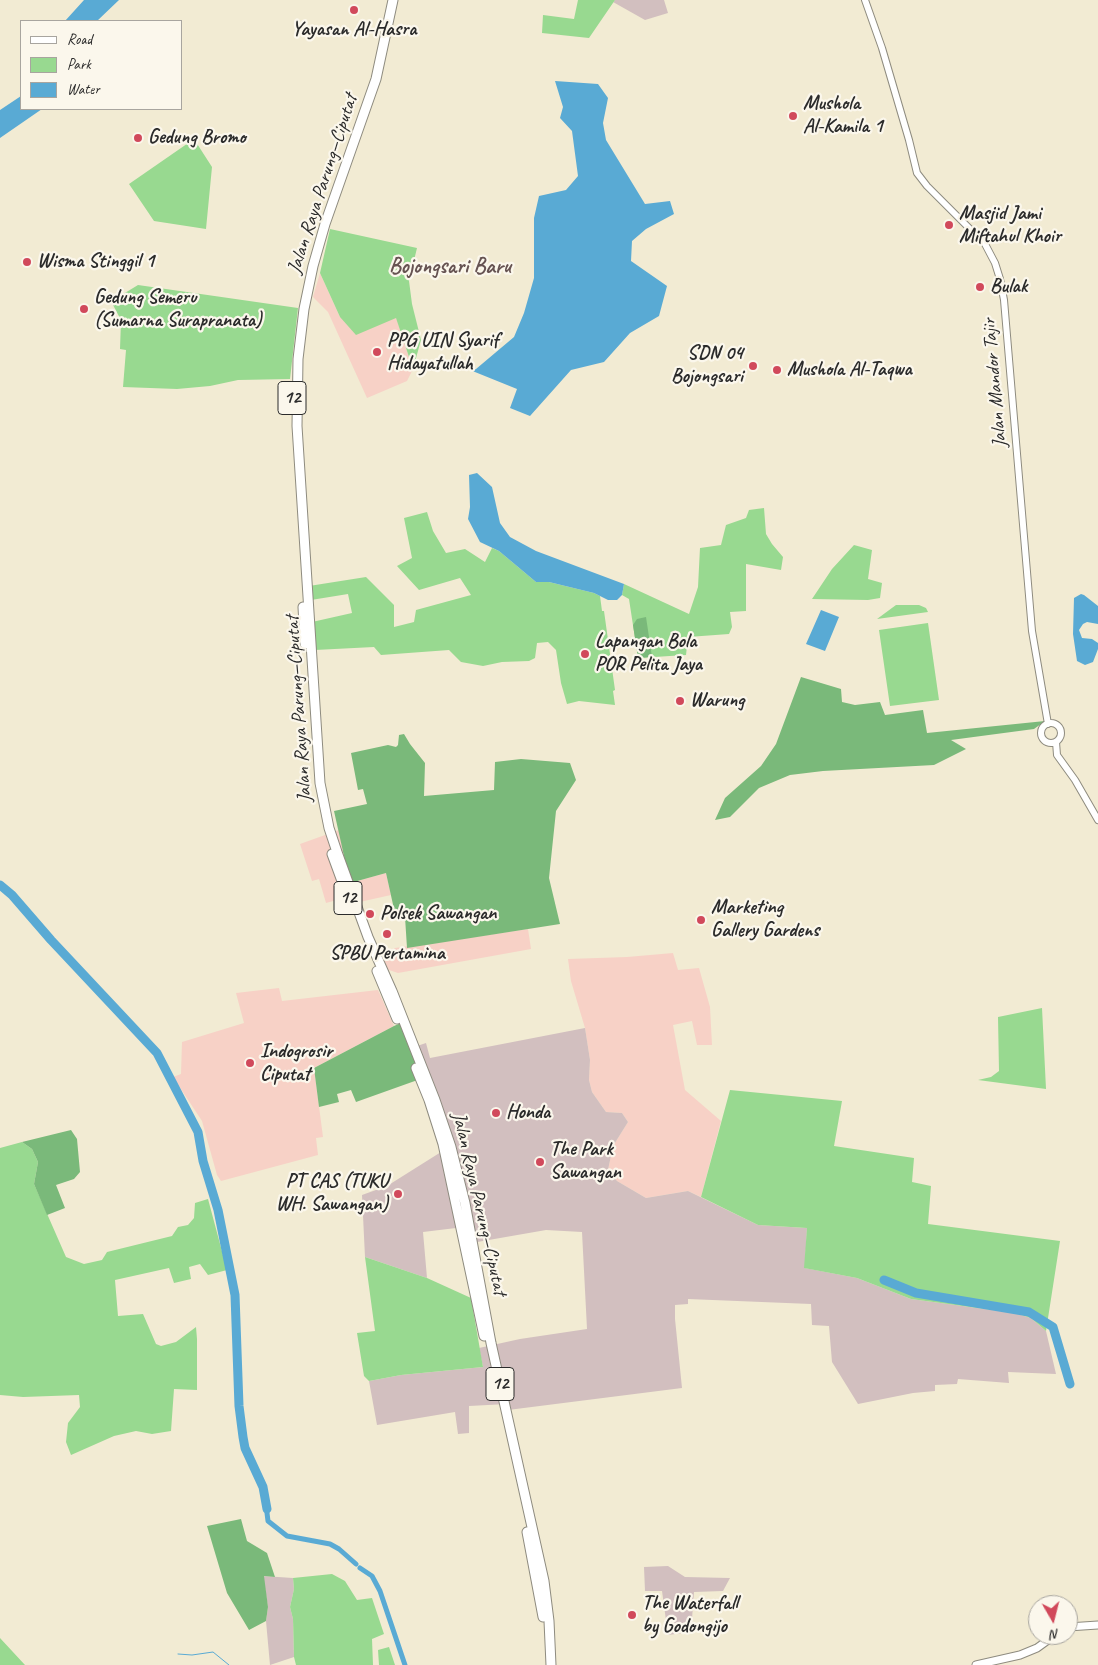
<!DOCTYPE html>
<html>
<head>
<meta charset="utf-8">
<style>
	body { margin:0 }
	#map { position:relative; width:1098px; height:1665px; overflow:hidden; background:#f2ebd3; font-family:Caveat,sans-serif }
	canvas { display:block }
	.legend { position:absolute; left:20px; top:20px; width:162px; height:90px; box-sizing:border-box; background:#fbf7ec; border:1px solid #a8a59f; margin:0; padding:6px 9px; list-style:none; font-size:15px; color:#2b2b2b }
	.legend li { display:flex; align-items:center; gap:10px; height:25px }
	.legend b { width:25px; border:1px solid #a8a59f }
	.north { position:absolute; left:1028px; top:1595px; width:50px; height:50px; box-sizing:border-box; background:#fbf7ec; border:1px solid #a8a59f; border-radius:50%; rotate:172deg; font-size:14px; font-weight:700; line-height:20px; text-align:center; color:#2b2b2b }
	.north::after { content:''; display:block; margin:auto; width:18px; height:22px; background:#d1495b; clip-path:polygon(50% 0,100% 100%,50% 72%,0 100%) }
</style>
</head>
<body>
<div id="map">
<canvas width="1098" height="1665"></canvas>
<ul class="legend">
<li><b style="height:6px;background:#fff"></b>Road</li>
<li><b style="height:14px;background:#98d990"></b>Park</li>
<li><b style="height:14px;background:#59aad4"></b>Water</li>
</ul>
<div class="north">N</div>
</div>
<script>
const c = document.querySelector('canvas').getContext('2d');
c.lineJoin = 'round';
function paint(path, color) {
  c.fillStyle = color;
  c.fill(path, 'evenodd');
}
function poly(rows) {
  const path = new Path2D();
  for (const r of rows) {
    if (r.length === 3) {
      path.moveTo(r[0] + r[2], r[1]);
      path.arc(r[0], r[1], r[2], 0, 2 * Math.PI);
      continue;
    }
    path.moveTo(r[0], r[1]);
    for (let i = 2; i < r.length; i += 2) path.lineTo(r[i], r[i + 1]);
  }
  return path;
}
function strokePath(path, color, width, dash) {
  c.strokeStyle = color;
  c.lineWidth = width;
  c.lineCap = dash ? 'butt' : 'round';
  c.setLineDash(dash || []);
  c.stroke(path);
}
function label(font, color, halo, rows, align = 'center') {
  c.font = font + ' Caveat,sans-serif';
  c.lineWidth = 4.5;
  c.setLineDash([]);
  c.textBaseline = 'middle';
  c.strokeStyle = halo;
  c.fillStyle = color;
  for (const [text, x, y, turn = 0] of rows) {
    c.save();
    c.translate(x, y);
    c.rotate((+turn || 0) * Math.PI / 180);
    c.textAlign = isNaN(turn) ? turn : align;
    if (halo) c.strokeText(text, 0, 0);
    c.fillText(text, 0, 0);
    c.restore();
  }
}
paint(poly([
	[320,273,340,317,396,317,413,369,407,381,367,398,328,312,313,297],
	[339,830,350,883,386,873,391,895,346,905,344,898,326,903,319,879,312,881,300,844],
	[528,929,531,949,398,973,386,969,382,957,395,948],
	[673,953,678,970,699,968,710,1007,712,1045,697,1045,692,1021,673,1025,685,1090,721,1121,701,1197,688,1191,646,1198,617,1181,608,1170,613,1146,628,1122,622,1113,606,1112,592,1092,589,1080,590,1060,585,1028,571,981,568,959,627,957],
	[279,988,282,1001,378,990,394,1026,314,1068,323,1137,316,1138,318,1155,221,1181,217,1175,202,1121,173,1077,181,1074,182,1042,244,1023,236,993]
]), '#f7d1c6');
paint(poly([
	[615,0,664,0,668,13,645,20,613,2],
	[585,1028,590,1060,589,1080,592,1092,606,1112,622,1113,628,1122,613,1146,608,1170,617,1181,646,1198,688,1191,758,1225,807,1228,805,1268,857,1278,911,1299,1015,1313,1031,1318,1046,1331,1056,1374,1008,1372,1009,1383,958,1379,957,1384,935,1385,935,1391,913,1393,858,1404,832,1362,829,1326,812,1325,811,1304,688,1299,688,1304,675,1305,675,1319,682,1388,508,1410,507,1404,469,1406,469,1433,458,1434,455,1412,377,1425,369,1381,401,1375,483,1367,479,1348,520,1339,587,1329,582,1232,546,1230,460,1245,456,1228,423,1232,427,1278,365,1257,362,1195,387,1186,449,1147,414,1047,426,1043,430,1058],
	[668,1566,685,1577,730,1578,723,1591,694,1592,691,1632,668,1635,662,1591,645,1591,644,1567],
	[263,1576,293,1578,294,1589,290,1607,293,1619,294,1657,270,1665,266,1621,268,1607]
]), '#d2bfbf');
paint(poly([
	[578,0,615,0,589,38,542,33,543,15,574,19],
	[194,139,212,167,206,229,154,221,129,184],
	[330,229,417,248,409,281,412,304,421,340,413,369,396,318,356,335,340,317,320,273],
	[138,285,298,308,290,379,238,380,210,386,177,389,123,387,126,350,120,349,121,320,113,305,115,299],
	[764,508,766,534,772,544,783,557,781,570,746,564,746,611,730,612,732,627,729,634,688,637,686,655,638,658,629,599,622,595,624,584,689,614,698,587,700,548,721,545,726,525,746,518,749,510],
	[427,512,433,531,446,553,465,549,485,562,492,548,499,551,536,582,549,582,594,593,600,596,602,611,604,611,615,690,613,691,615,705,579,701,567,704,561,683,556,650,548,642,537,643,535,658,529,661,502,662,483,666,461,662,449,650,381,655,374,647,315,650,312,622,352,613,348,594,311,600,309,586,366,577,394,605,394,627,414,622,416,610,471,595,460,578,419,590,397,566,412,558,404,518],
	[854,545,872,550,868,579,882,583,880,598,868,600,812,599,832,569],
	[896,605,919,605,926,608,928,612,877,619],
	[928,623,939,700,890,706,879,630],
	[1042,1008,1046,1089,978,1080,991,1077,999,1071,998,1017],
	[730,1090,842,1101,834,1146,914,1158,912,1182,931,1186,928,1224,1060,1241,1046,1331,1031,1318,1015,1313,911,1299,857,1278,804,1268,807,1228,758,1225,701,1197],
	[22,1142,32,1149,38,1162,34,1184,66,1257,84,1264,102,1260,107,1252,172,1236,178,1227,188,1225,194,1218,195,1203,208,1199,227,1270,208,1275,200,1264,189,1267,191,1279,174,1283,169,1268,115,1280,118,1316,143,1314,156,1344,161,1346,176,1342,196,1327,197,1339,197,1390,174,1389,171,1431,152,1434,136,1431,114,1436,71,1455,66,1442,68,1423,80,1407,79,1395,23,1397,0,1395,0,1148],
	[365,1257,427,1278,471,1298,483,1367,401,1375,369,1381,364,1376,357,1333,375,1331],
	[332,1574,345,1581,357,1600,372,1598,384,1634,372,1639,373,1665,296,1665,294,1657,293,1619,290,1607,294,1589,293,1578],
	[0,1638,25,1665,0,1665],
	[389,1647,395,1665,379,1665,378,1650]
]), '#98d990');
paint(poly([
	[646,617,652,657,638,658,633,625,637,619],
	[801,677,841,689,842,702,855,705,880,702,885,715,923,710,927,733,1045,721,1034,729,951,740,966,749,934,765,823,771,790,775,759,788,730,817,715,820,725,798,761,766,776,744],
	[404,734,410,744,425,763,424,796,494,790,495,762,521,759,570,763,576,780,556,811,549,878,560,924,407,948,405,917,396,918,386,873,350,883,334,811,367,804,363,789,358,790,351,753,388,745,396,747,398,745,399,735],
	[403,1022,426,1077,356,1102,351,1090,337,1094,339,1102,319,1107,314,1068,394,1026],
	[71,1130,77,1139,80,1172,74,1179,56,1185,65,1208,47,1215,34,1184,38,1162,32,1149,22,1142],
	[241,1519,247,1541,267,1553,275,1577,264,1576,268,1607,266,1621,249,1630,227,1593,207,1526]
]), '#7ab97a');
paint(poly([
	[84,0,119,0,97,21,65,21],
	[555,81,598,84,608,98,603,123,606,140,645,204,670,201,674,214,646,229,632,241,631,261,667,286,659,316,630,333,604,362,571,370,530,416,510,408,517,389,470,370,476,369,514,337,524,313,534,278,534,218,539,196,566,190,578,176,572,131,560,118,563,107],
	[21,96,21,109,42,109,0,138,0,110],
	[477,473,492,487,500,523,510,537,536,551,624,584,622,595,617,600,608,600,594,593,549,582,536,582,499,551,480,542,468,519,470,507,469,475],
	[1081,594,1084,595,1098,606,1098,624,1087,622,1083,624,1079,630,1082,638,1092,639,1098,643,1098,649,1093,662,1085,665,1077,661,1073,634,1074,598],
	[821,610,839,617,825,651,806,644]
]), '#59aad4');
strokePath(poly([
	[178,1654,192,1655,213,1652,229,1665]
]), '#59aad4', 1);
strokePath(poly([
	[267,1513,268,1521,287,1536,330,1544,339,1549,356,1564],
	[360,1568,372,1576,380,1591,405,1665]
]), '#59aad4', 5);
strokePath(poly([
	[0,885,12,895,51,940,157,1053,198,1132,203,1161,218,1210,235,1295,239,1406,243,1437,245,1448,263,1487,267,1509],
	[884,1280,916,1293,1029,1312,1053,1327,1070,1384]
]), '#59aad4', 9);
const tertiary = poly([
	[865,0,882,48,909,140,917,173,927,186,985,244,995,263,1000,279,1004,300,1032,631,1048,724],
	[1051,733,10],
	[1056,742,1057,755,1075,780,1098,820]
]);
const secondary = poly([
	[1068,1627,1098,1625],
	[976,1665,1020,1655,1037,1648,1055,1635]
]);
const trunk = poly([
	[393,0,376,79,325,224,313,266,304,309,298,359,297,426,320,783,329,828,337,852,368,937,392,991,435,1100,451,1147,465,1203,491,1343,544,1581,549,1621,551,1665],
	[303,607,305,644],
	[332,854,350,903],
	[377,971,397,1019],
	[416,1068,429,1100,443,1144,484,1336],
	[527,1532,543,1617]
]);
strokePath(tertiary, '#8e8b7f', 8);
strokePath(secondary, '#8e8b7f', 9);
strokePath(trunk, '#8e8b7f', 11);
strokePath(tertiary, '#fff', 6);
strokePath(secondary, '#fff', 7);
strokePath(trunk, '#fff', 9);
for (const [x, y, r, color] of [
	[354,10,5,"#d1495b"],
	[793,116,5,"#d1495b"],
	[138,138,5,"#d1495b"],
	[949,225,5,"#d1495b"],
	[27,262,5,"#d1495b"],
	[980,287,5,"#d1495b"],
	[84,309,5,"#d1495b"],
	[377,352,5,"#d1495b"],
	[753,366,5,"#d1495b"],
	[777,370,5,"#d1495b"],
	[585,654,5,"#d1495b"],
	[680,701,5,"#d1495b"],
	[370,914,5,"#d1495b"],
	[701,920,5,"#d1495b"],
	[387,934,5,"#d1495b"],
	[250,1063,5,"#d1495b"],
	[496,1113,5,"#d1495b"],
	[540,1162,5,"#d1495b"],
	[398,1194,5,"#d1495b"],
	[632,1615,5,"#d1495b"]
]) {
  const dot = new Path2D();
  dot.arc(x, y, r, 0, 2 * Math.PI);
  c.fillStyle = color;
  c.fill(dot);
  strokePath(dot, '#fbf7ec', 2);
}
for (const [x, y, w] of [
	[292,398,28],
	[348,898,28],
	[500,1384,28]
]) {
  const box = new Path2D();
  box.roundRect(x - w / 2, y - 16.5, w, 33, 4);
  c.fillStyle = '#fbf7ec';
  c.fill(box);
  strokePath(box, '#2b2b2b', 1);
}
label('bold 19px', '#2b2b2b', null, [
	["12",292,398],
	["12",348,898],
	["12",500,1384]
]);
label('bold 20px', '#2b2b2b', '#fbf7ec', [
	["Yayasan Al-Hasra",354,30,"center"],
	["Mushola",803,104],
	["Al-Kamila 1",803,127],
	["Gedung Bromo",148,138],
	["Masjid Jami",959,214],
	["Miftahul Khoir",959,237],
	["Wisma Stinggil 1",37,262],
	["Bulak",990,287],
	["Gedung Semeru",94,298],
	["(Sumarna Surapranata)",94,321],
	["PPG UIN Syarif",387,341],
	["Hidayatullah",387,364],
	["SDN 04",743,354,"right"],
	["Bojongsari",743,377,"right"],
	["Mushola Al-Taqwa",787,370],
	["Lapangan Bola",595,642],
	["POR Pelita Jaya",595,665],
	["Warung",690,701],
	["Marketing",711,908],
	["Gallery Gardens",711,931],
	["Polsek Sawangan",380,914],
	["SPBU Pertamina",387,954,"center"],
	["Indogrosir",260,1052],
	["Ciputat",260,1075],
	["Honda",506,1113],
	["The Park",550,1150],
	["Sawangan",550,1173],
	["PT CAS (TUKU",388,1182,"right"],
	["WH. Sawangan)",388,1205,"right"],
	["The Waterfall",642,1604],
	["by Godongijo",642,1627]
], 'left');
label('20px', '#2b2b2b', '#fbf7ec', [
	["Jalan Raya Parung—Ciputat",323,184,-72],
	["Jalan Mandor Tajir",995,383,-95],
	["Jalan Raya Parung—Ciputat",299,709,-94],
	["Jalan Raya Parung—Ciputat",479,1204,77]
]);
label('bold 22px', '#665352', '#fbf7ec', [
	["Bojongsari Baru",450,267]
]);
</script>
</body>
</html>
